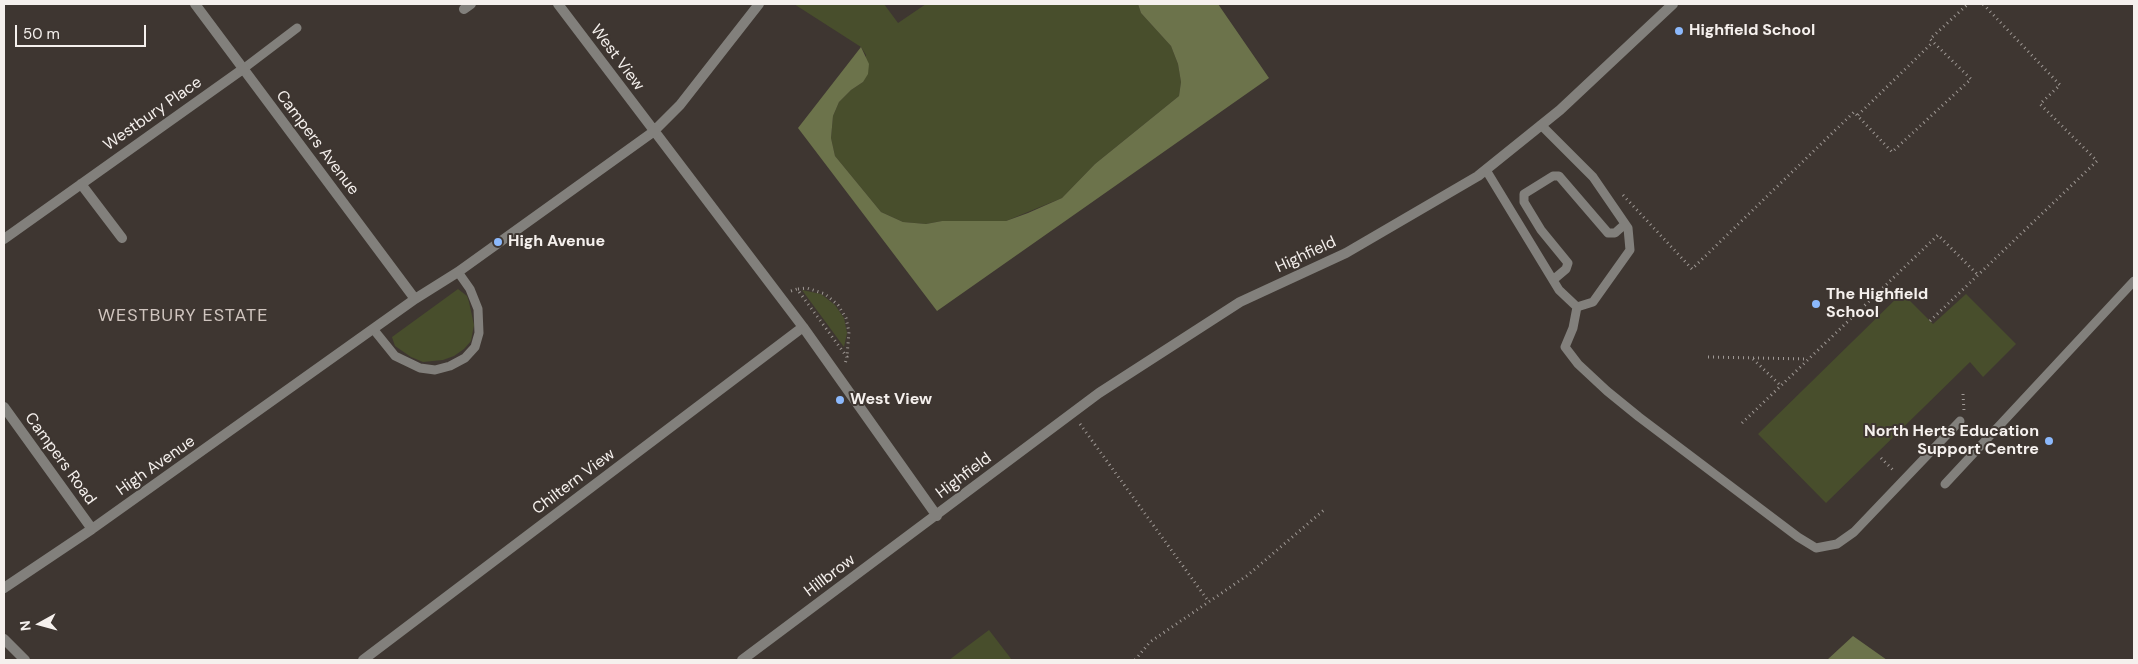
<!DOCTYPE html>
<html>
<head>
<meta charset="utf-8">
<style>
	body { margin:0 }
	#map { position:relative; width:2138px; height:664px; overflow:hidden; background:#3e3631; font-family:"DM Sans",sans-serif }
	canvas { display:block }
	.frame { position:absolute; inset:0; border:5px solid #f5f0ed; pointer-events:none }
	.north { position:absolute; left:15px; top:599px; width:50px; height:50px; -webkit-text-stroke:4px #3e3631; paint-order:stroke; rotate:263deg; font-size:14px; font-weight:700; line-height:20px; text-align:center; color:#f5f0ed }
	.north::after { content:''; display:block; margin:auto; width:18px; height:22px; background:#f5f0ed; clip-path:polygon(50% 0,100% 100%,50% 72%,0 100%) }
	.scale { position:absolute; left:15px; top:25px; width:131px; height:22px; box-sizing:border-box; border:2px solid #f5f0ed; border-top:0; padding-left:6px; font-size:15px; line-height:18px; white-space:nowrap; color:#f5f0ed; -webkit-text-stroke:4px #3e3631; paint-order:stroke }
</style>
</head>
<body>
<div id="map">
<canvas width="2138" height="664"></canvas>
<div class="frame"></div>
<div class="north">N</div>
<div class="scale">50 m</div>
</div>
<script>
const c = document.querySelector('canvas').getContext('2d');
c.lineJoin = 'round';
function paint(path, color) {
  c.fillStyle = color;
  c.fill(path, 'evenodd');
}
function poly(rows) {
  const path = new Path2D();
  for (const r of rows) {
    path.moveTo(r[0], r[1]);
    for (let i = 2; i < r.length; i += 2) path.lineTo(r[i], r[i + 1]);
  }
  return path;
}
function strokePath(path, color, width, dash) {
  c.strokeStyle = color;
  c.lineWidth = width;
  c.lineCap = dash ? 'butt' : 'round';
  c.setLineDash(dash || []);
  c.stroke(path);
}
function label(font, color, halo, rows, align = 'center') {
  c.font = font + ' "DM Sans",sans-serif';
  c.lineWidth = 4;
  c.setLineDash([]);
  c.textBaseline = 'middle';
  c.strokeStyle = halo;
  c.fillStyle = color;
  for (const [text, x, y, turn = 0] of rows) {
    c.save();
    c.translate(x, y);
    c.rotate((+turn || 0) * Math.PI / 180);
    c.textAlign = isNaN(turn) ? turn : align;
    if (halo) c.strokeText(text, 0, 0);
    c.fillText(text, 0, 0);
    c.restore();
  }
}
paint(poly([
	[794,4,884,4,898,23,926,4,1138,4,1141,13,1171,46,1178,64,1181,82,1179,96,1095,164,1062,198,1006,221,942,221,926,224,903,222,881,212,835,156,831,138,833,116,839,102,851,90,863,82,866,55,861,47],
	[458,289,467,296,469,302,474,325,471,341,464,349,454,356,443,360,423,362,411,357,395,346,392,337],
	[802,290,821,294,835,305,844,318,847,333,844,347],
	[1902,293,1933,324,1966,294,2016,344,1983,377,1970,362,1826,503,1758,434],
	[989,630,1012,660,949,660]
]), '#484e2c');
paint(poly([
	[1138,4,1218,4,1269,78,937,311,798,128,861,47,869,64,868,74,863,82,851,90,839,102,833,116,831,138,835,156,881,212,903,222,926,224,942,221,1006,221,1028,213,1062,198,1095,164,1179,96,1181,82,1178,64,1171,46,1141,13],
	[1853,636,1887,660,1827,660]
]), '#6c734b');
strokePath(poly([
	[1858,115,1933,42],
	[1623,195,1692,269,1854,112,1892,152,1971,79,1930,39,1968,4],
	[798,289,807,288,825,294,838,305,846,318,849,332,847,356],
	[791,291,797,289,847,357,845,364],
	[1930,321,2097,161,2040,104,2060,85,1983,4],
	[1708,357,1807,359],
	[1753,359,1780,385],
	[1963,394,1964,411],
	[1742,423,1938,235,1978,275],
	[1080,424,1209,602],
	[1881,458,1895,472],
	[1135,660,1150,642,1248,575,1324,510]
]), '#a09a96', 3, [1, 4]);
strokePath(poly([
	[243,69,297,28],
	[1486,170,1559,290,1577,307,1593,302,1630,250,1628,228,1593,177,1541,125],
	[1553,280,1566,269,1568,263,1541,230,1524,202,1524,194,1553,176,1559,176,1608,233,1615,233,1625,224],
	[1577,307,1573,328,1565,347,1578,364,1607,391,1639,417,1798,537,1816,548,1837,544,1854,532,1960,421],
	[374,330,395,356,420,368,435,370,450,366,465,358,475,347,479,333,478,309,470,289,458,272],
	[1945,484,2134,281]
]), '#82807c', 9);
strokePath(poly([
	[195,4,415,299],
	[558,4,803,327,937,516],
	[464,9,471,4],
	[81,184,122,238],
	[4,239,243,69],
	[4,407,92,529],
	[4,588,92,529,415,299,458,272,653,132,680,105,759,4],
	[4,639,25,660],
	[363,660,803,327],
	[742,660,1099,393,1240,302,1346,253,1478,176,1560,110,1673,4]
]), '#82807c', 10);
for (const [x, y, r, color] of [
	[1679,31,5,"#8cb9fc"],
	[498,242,5,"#8cb9fc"],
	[1816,304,5,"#8cb9fc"],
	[840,400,5,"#8cb9fc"],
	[2049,441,5,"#8cb9fc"]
]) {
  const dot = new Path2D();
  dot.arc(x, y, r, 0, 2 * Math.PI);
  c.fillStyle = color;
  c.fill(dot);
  strokePath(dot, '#3e3631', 2);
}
label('bold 16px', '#f5f0ed', '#3e3631', [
	["Highfield School",1689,31],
	["High Avenue",508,242],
	["The Highfield",1826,295],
	["School",1826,313],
	["West View",850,400],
	["North Herts Education",2039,432,"right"],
	["Support Centre",2039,450,"right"]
], 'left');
label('16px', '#f5f0ed', '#3e3631', [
	["West View",617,58,53],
	["Westbury Place",153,114,-35],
	["Campers Avenue",317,143,53],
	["Highfield",1306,255,-25],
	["Campers Road",60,459,54],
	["High Avenue",156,466,-35],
	["Highfield",964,476,-37],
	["Chiltern View",574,482,-37],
	["Hillbrow",830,576,-37]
]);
c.letterSpacing = '1px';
label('18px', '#d0c5bf', '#3e3631', [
	["WESTBURY ESTATE",183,316]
]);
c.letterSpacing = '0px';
</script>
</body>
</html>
